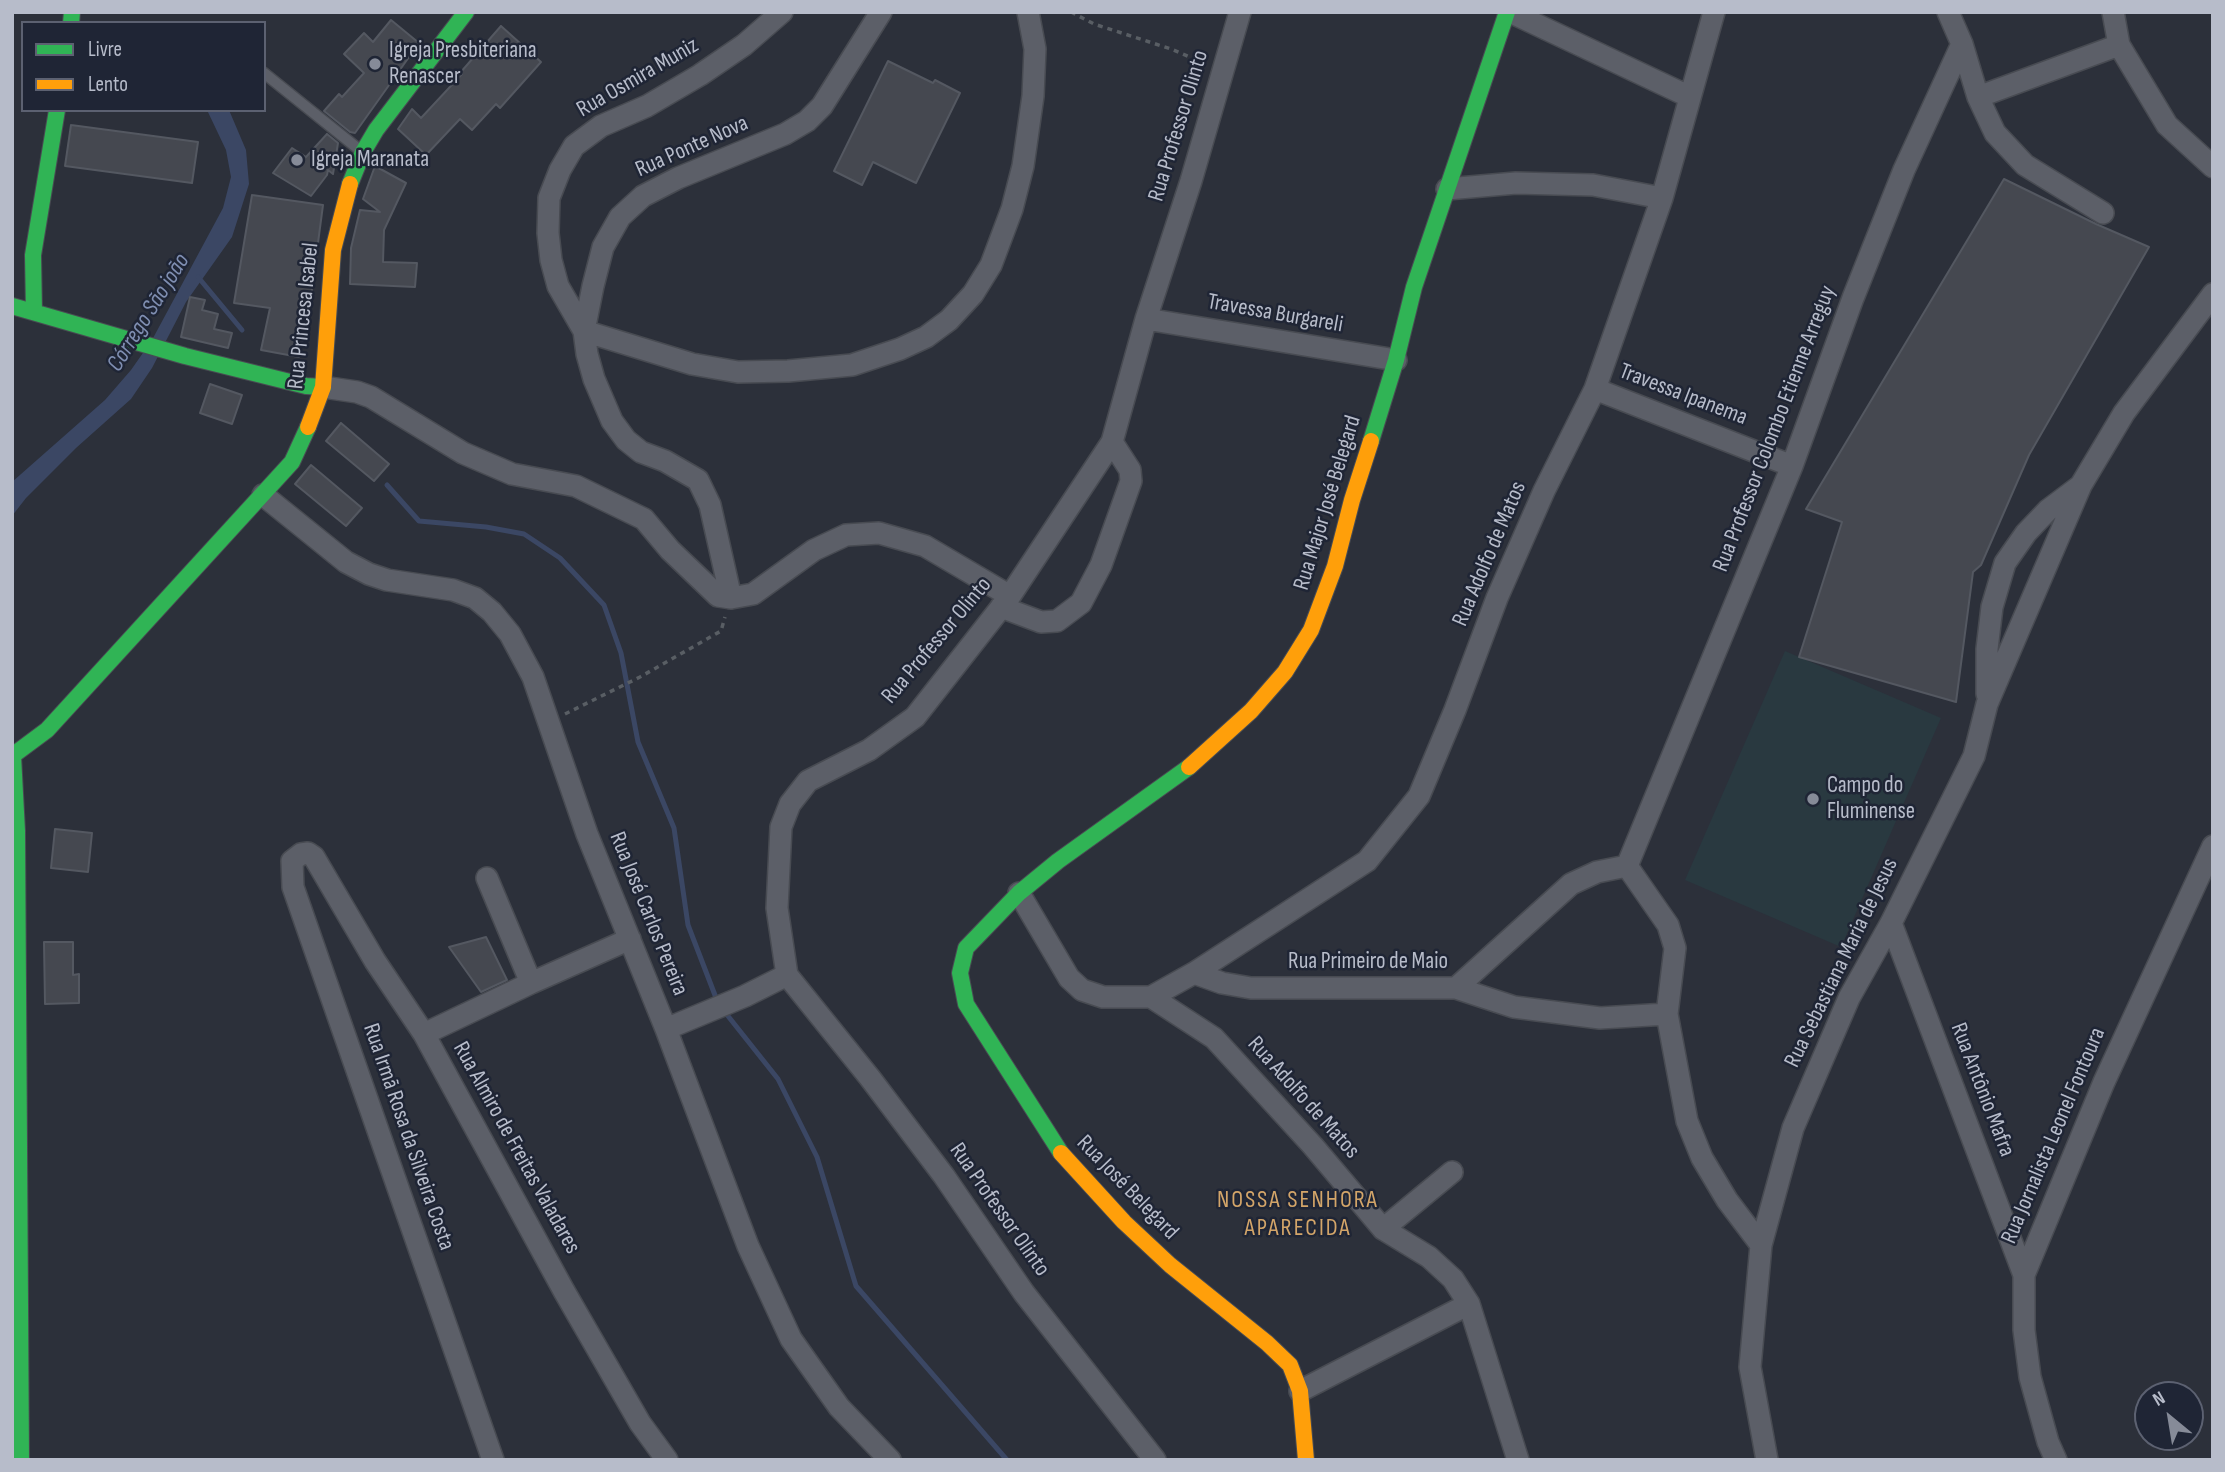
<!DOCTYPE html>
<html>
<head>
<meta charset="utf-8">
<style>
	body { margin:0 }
	#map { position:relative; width:2225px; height:1472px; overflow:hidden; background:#2c303a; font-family:"Sofia Sans Condensed",sans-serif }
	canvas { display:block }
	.frame { position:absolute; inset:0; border:14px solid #b7bcca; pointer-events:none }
	.legend { position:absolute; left:21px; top:21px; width:245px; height:91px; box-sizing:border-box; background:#1f2535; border:2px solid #5c6171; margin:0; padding:9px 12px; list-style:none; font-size:21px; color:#b7bcca }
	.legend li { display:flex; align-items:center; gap:14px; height:35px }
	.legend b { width:35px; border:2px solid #5c6171 }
	.north { position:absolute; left:2134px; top:1381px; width:70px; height:70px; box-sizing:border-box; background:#1f2535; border:2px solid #5c6171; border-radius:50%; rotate:330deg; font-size:19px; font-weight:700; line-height:28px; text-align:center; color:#b7bcca }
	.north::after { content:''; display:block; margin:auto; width:24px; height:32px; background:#868b98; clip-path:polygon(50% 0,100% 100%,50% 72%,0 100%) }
</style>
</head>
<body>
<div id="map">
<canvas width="2225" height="1472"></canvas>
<div class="frame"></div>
<ul class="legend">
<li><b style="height:9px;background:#30b455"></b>Livre</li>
<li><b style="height:9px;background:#ff9f0a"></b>Lento</li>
</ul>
<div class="north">N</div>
</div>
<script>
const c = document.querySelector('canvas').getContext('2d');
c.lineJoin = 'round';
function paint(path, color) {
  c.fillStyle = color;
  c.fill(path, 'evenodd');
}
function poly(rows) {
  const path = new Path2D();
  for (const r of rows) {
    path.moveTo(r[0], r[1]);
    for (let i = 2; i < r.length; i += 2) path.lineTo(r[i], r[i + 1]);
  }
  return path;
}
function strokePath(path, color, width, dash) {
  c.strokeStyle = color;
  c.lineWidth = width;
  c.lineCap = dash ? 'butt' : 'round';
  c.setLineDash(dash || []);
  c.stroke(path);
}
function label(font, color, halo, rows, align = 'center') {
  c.font = font + ' "Sofia Sans Condensed",sans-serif';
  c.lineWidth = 5;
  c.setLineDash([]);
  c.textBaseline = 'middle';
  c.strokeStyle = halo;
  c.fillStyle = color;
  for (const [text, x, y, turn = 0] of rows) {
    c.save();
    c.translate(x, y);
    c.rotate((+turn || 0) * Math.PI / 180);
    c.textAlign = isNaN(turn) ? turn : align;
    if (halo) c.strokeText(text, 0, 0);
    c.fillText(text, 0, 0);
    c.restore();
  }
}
paint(poly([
	[1785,651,1941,718,1841,947,1685,880]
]), '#293940');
paint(poly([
	[207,110,229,110,246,150,249,184,232,237,186,302,152,368,131,399,76,448,26,498,12,516,12,482,105,400,131,370,152,340,223,208,231,177,226,150]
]), '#3b4764');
strokePath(poly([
	[198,277,242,330],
	[387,485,419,521,486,527,524,534,560,558,604,605,621,653,638,742,674,828,688,925,718,1003],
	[724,1011,778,1079,817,1157,856,1286,1007,1460]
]), '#3b4764', 5);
const building = poly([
	[391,20,419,43,355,133,350,132,324,111,339,94,342,97,364,73,344,54,364,33,373,42,391,20],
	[501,26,541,62,500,108,496,104,472,130,460,119,426,155,398,129,412,109,421,118,462,74,460,73,501,26],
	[888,61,933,83,935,80,960,93,916,183,873,162,862,185,834,171,888,61],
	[71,125,198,142,192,183,65,166,71,125],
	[327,134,338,143,333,174,328,170,327,175,311,196,273,173,292,148,306,157,327,134],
	[375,166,406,183,384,230,383,262,417,263,415,287,350,284,351,248,360,210,380,212,363,199,375,166],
	[2004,179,2096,224,2149,247,2029,455,1981,565,1973,572,1956,702,1799,657,1842,522,1806,509,2004,179],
	[252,195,323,205,309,311,299,357,261,350,270,308,234,303,252,195],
	[190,297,205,300,202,310,218,314,214,329,232,333,228,348,181,337,190,297],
	[210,384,242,395,232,424,200,413,210,384],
	[341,423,389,464,374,481,326,441,341,423],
	[311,465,362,508,346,526,295,484,311,465],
	[55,829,92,833,88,872,51,868,55,829],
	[486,937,507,980,481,992,449,947,486,937],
	[44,942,73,942,73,975,79,974,79,1003,45,1004,44,942]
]);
paint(building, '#454850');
strokePath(building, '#545861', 2);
const lane = poly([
	[264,73,361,151]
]);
const street = poly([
	[782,12,744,45,700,75,647,106,601,126,574,146,560,170,549,198,548,233,551,260,558,286,584,331,692,364,738,372,788,371,852,365,900,349,926,337,949,320,973,294,991,265,1012,209,1023,166,1033,96,1035,49,1028,12],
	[1510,12,1690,97],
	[1948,12,1962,44,1978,97,1995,133,2025,165,2103,213],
	[2113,12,2119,45,2167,125,2213,167],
	[1978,97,2119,45],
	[1447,189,1516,183,1593,185,1662,198],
	[1146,319,1396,360],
	[323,387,357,392,371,397,463,453,512,474,576,486,644,519,670,550,718,596,731,598,753,594,814,550,846,535,879,533,925,546,1010,596],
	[1595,389,1792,466],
	[263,495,346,562,369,574,387,580,453,590,475,598,492,612,510,634,533,677,587,834,666,1029,748,1246,791,1339,839,1407,890,1460],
	[731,598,710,505,698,480,665,461,641,452,626,440,612,421,594,379,587,354,584,331,593,286,603,247,620,217,643,196,678,178,785,134,807,121,822,106,881,12],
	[1001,607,1041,622,1057,621,1081,603,1101,565,1131,481,1130,470,1112,442],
	[1987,694,1987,649,1992,607,2005,563,2026,533,2048,510,2080,486],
	[1627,866,1792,466,1853,298,1904,170,1962,44],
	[1627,866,1668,925,1675,948,1667,1014,1687,1121,1702,1158,1727,1200,1761,1245],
	[487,878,531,983],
	[1019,893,1069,978,1082,990,1103,997,1151,997,1194,973,1367,861,1419,796,1455,710,1497,598,1544,491,1595,389,1662,198,1714,12],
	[1891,923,2024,1275],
	[1194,973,1222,983,1251,988,1456,988,1514,1007,1600,1018,1667,1014],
	[1456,988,1571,884,1597,872,1627,866],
	[1151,997,1214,1038,1313,1146,1383,1229,1429,1257,1453,1279,1469,1304,1518,1460],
	[666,1029,745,996,787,975],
	[424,1034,531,983,630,939],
	[1383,1229,1452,1172],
	[1300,1391,1469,1304],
	[493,1460,293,887,292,861,301,854,308,853,314,857,375,961,424,1034,564,1291,640,1423,667,1460],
	[1155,1460,1024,1293,944,1176,870,1078,787,975,777,908,781,827,790,804,808,781,869,750,915,717,1010,596,1112,442,1146,319,1191,181,1240,12],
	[1767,1460,1750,1367,1761,1245,1793,1128,1849,998,1891,923,1974,756,1987,704,2081,485,2124,413,2213,294],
	[2056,1460,2048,1442,2030,1377,2024,1330,2024,1275,2104,1082,2213,846]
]);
const fast = poly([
	[71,23,72,12],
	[350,184,363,152,376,130,466,12],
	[12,306,185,356,306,386,323,387],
	[34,312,33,255,57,110],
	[1371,441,1396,360,1414,287,1507,12],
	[12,756,47,730,292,462,308,427],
	[13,756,17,831,21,1460],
	[1061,1153,966,1004,960,973,966,948,1019,893,1058,861,1189,767]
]);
const slow = poly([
	[308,427,323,387,333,250,350,184],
	[1189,767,1251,711,1285,672,1311,630,1335,566,1352,500,1371,441],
	[1061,1153,1124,1222,1170,1265,1267,1343,1290,1365,1300,1391,1306,1460]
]);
strokePath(lane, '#484b52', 13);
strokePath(street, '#484b52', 24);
strokePath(fast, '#484b52', 18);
strokePath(slow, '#484b52', 18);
strokePath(poly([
	[1071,12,1094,24,1171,49,1206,64],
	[565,714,640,677,721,631,725,617]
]), '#595e64', 3.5, [5, 5]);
strokePath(lane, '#5c5f68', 10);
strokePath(street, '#5c5f68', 21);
strokePath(fast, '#30b455', 16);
strokePath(slow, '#ff9f0a', 16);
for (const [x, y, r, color] of [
	[375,64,7,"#868b98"],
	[297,160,7,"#868b98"],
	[1813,799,7,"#868b98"]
]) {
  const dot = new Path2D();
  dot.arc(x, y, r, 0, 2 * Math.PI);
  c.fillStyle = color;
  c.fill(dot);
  strokePath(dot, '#1f2535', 2.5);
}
label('23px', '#b7bcca', '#1f2535', [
	["Igreja Presbiteriana",389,51],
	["Renascer",389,77],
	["Igreja Maranata",311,160],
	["Campo do",1827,786],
	["Fluminense",1827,812]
], 'left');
label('23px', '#b7bcca', '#1f2535', [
	["Rua Osmira Muniz",638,78,-30],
	["Rua Professor Olinto",1179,126,-73],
	["Rua Ponte Nova",692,147,-24],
	["Travessa Burgareli",1275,314,10],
	["Rua Princesa Isabel",304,316,-84],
	["Travessa Ipanema",1683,395,21],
	["Rua Professor Colombo Etienne Arreguy",1775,429,-69],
	["Rua Major José Belegard",1328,503,-73],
	["Rua Adolfo de Matos",1490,554,-67],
	["Rua Professor Olinto",937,641,-50],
	["Rua José Carlos Pereira",648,914,68],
	["Rua Primeiro de Maio",1368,962],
	["Rua Sebastiana Maria de Jesus",1842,963,-64],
	["Rua Antônio Mafra",1982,1090,69],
	["Rua Adolfo de Matos",1303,1098,48],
	["Rua Jornalista Leonel Fontoura",2054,1136,-67],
	["Rua Irmã Rosa da Silveira Costa",408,1137,71],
	["Rua Almiro de Freitas Valadares",516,1148,61],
	["Rua José Belegard",1127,1188,46],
	["Rua Professor Olinto",999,1210,55]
]);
label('italic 24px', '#7f8eb1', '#1f2535', [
	["Córrego São joão",149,313,-58]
]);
c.letterSpacing = '2px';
label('24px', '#d3a569', '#1f2535', [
	["NOSSA SENHORA",1298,1201],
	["APARECIDA",1298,1229]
]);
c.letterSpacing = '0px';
</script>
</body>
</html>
